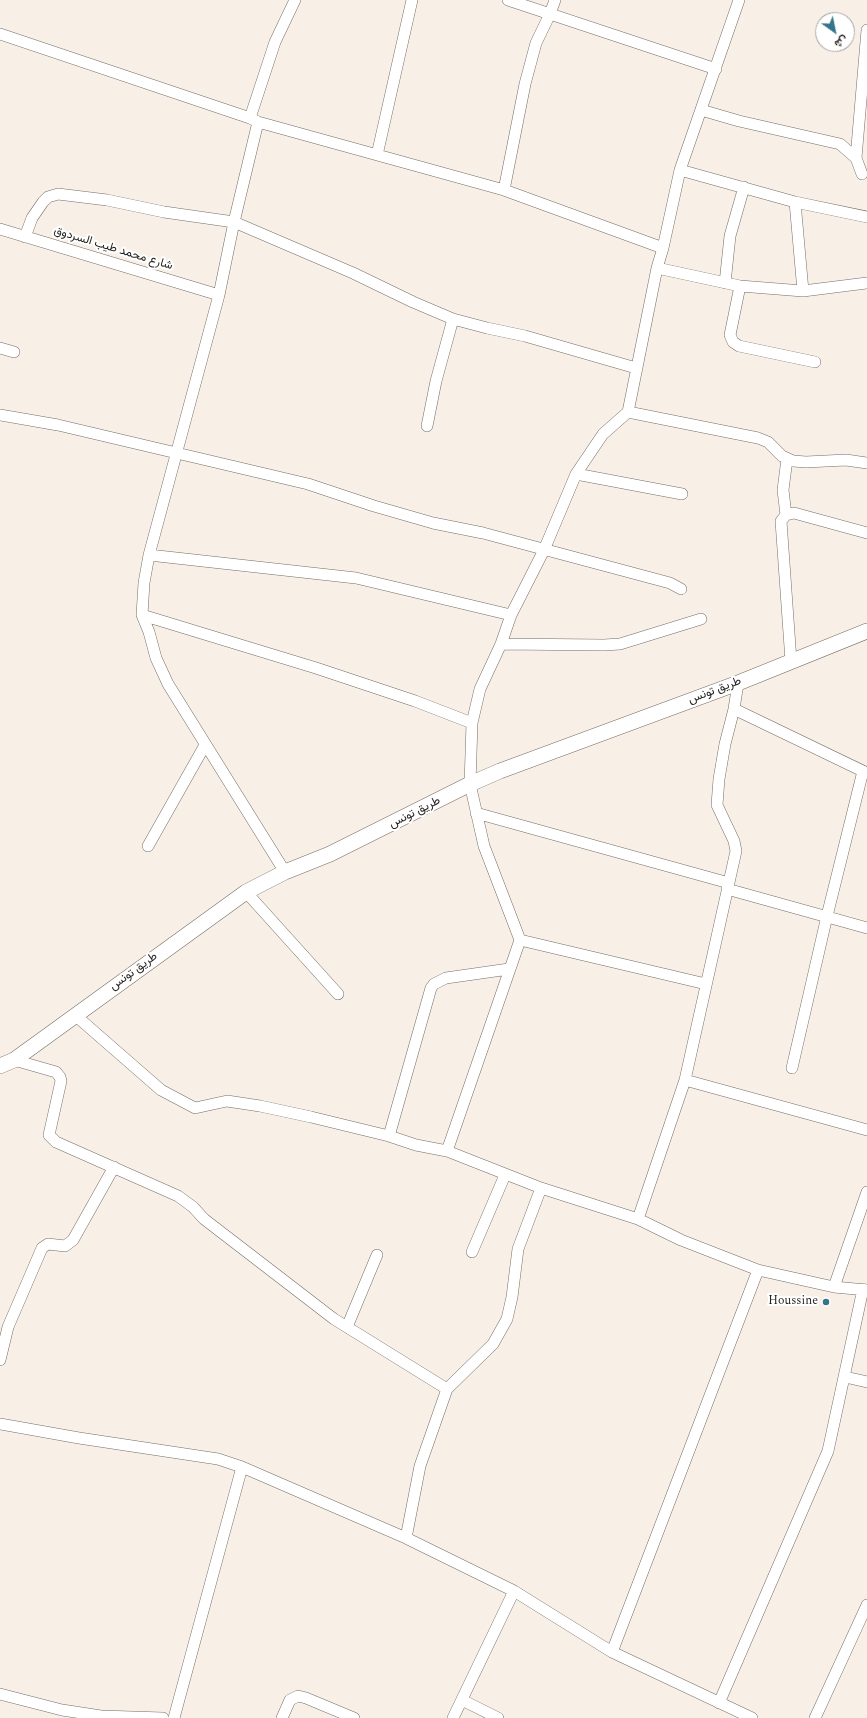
<!DOCTYPE html>
<html>
<head>
<meta charset="utf-8">
<style>
	body { margin:0 }
	#map { position:relative; width:867px; height:1718px; overflow:hidden; background:#f8f0e7; font-family:Spectral,Vazirmatn,serif }
	canvas { display:block }
	.north { position:absolute; left:815px; top:12px; width:40px; height:40px; box-sizing:border-box; background:#fff; border:1px solid #a7a5a4; border-radius:50%; rotate:147deg; font-size:11px; font-weight:700; line-height:16px; text-align:center; color:#221f1c }
	.north::after { content:''; display:block; margin:auto; width:14px; height:18px; background:#357489; clip-path:polygon(50% 0,100% 100%,50% 72%,0 100%) }
</style>
</head>
<body>
<div id="map">
<canvas width="867" height="1718"></canvas>
<div class="north">ش</div>
</div>
<script>
const c = document.querySelector('canvas').getContext('2d');
c.lineJoin = 'round';
function poly(rows) {
  const path = new Path2D();
  for (const r of rows) {
    path.moveTo(r[0], r[1]);
    for (let i = 2; i < r.length; i += 2) path.lineTo(r[i], r[i + 1]);
  }
  return path;
}
function strokePath(path, color, width, dash) {
  c.strokeStyle = color;
  c.lineWidth = width;
  c.lineCap = dash ? 'butt' : 'round';
  c.setLineDash(dash || []);
  c.stroke(path);
}
function label(font, color, halo, rows, align = 'center') {
  c.font = font + ' Spectral,Vazirmatn,serif';
  c.lineWidth = 4;
  c.setLineDash([]);
  c.textBaseline = 'middle';
  c.strokeStyle = halo;
  c.fillStyle = color;
  for (const [text, x, y, turn = 0] of rows) {
    c.save();
    c.translate(x, y);
    c.rotate((+turn || 0) * Math.PI / 180);
    c.textAlign = isNaN(turn) ? turn : align;
    if (halo) c.strokeText(text, 0, 0);
    c.fillText(text, 0, 0);
    c.restore();
  }
}
const minor = poly([
	[508,0,716,69],
	[0,34,250,118,258,122,504,190,663,248],
	[701,110,739,121,840,144,856,158,862,174],
	[250,118,275,42,295,0],
	[258,122,234,222,219,295,149,555,144,583,142,615,149,632,156,658,168,684,285,872],
	[377,155,412,0],
	[856,158,867,30],
	[680,170,795,202,867,217],
	[504,190,525,84,536,43,550,14,555,0],
	[795,202,803,291],
	[0,229,219,295],
	[25,237,32,218,43,202,48,197,58,194,107,200,164,212,234,222,353,273,413,302,453,319,487,328,525,336,636,368],
	[657,268,740,286,803,291,867,283],
	[725,283,730,236,744,187],
	[740,286,730,335,733,342,739,346,815,362],
	[0,348,14,352],
	[628,412,758,438,768,442,782,456,793,461,806,462,846,460,867,463],
	[0,415,58,425,308,484,374,506,433,523,483,533,670,583,681,589],
	[427,426,436,381,453,319],
	[576,474,682,494],
	[786,515,783,490,787,459],
	[149,555,356,578,511,615],
	[142,615,316,668,415,701,472,723],
	[501,644,604,645,620,644,701,619],
	[791,661,781,521,786,515,794,513,867,533],
	[734,709,867,773],
	[476,813,729,883],
	[148,846,205,745],
	[727,889,867,928],
	[246,892,338,994],
	[520,940,706,984],
	[75,1015,161,1090,195,1108,227,1101,260,1106,311,1117,389,1136,416,1145,447,1151,541,1188,638,1219,681,1240,758,1270,834,1287,867,1290],
	[14,1060,56,1072,60,1077,61,1081,49,1135,56,1142,178,1196,193,1207,204,1219,334,1319,447,1389,420,1466,406,1538],
	[792,1068,827,916,863,771],
	[685,1080,867,1130],
	[389,1136,431,988,434,984,446,978,509,969],
	[447,1151,520,940,484,846,470,784,472,723,480,689,501,644,511,615,544,550,576,474,603,434,628,412,657,268,663,248,680,170,739,0],
	[638,1219,685,1080,736,851,734,841,717,805,719,779,725,744,734,709,738,683],
	[472,1252,505,1175],
	[834,1287,867,1192],
	[347,1327,377,1255],
	[0,1360,8,1327,42,1248,48,1244,65,1246,73,1240,114,1167],
	[845,1377,867,1382],
	[447,1389,493,1344,507,1319,512,1297,518,1249,541,1188],
	[0,1424,79,1438,218,1459,242,1467,406,1538,514,1591,612,1652,752,1718],
	[612,1652,758,1270],
	[0,1694,62,1710,101,1716,163,1718],
	[462,1700,498,1718],
	[719,1703,828,1451,863,1289],
	[174,1718,242,1467],
	[282,1718,290,1700,298,1696,306,1698,354,1718],
	[453,1718,514,1591],
	[815,1718,867,1605]
]);
const secondary = poly([
	[0,1066,14,1060,246,892,285,872,330,854,470,784,500,771,738,683,867,631]
]);
strokePath(minor, '#756d66', 12);
strokePath(secondary, '#756d66', 16);
strokePath(minor, '#fff', 11);
strokePath(secondary, '#fff', 15);
for (const [x, y, r, color] of [
	[826,1302,4,"#357489"]
]) {
  const dot = new Path2D();
  dot.arc(x, y, r, 0, 2 * Math.PI);
  c.fillStyle = color;
  c.fill(dot);
  strokePath(dot, '#fff', 1.5);
}
label('12px', '#221f1c', '#fff', [
	["شارع محمد طيب السردوق",113,249,17],
	["طريق تونس",715,691,-21],
	["طريق تونس",415,813,-27],
	["طريق تونس",134,972,-36]
]);
label('12px', '#221f1c', '#fff', [
	["Houssine",818,1302]
], 'right');
</script>
</body>
</html>
